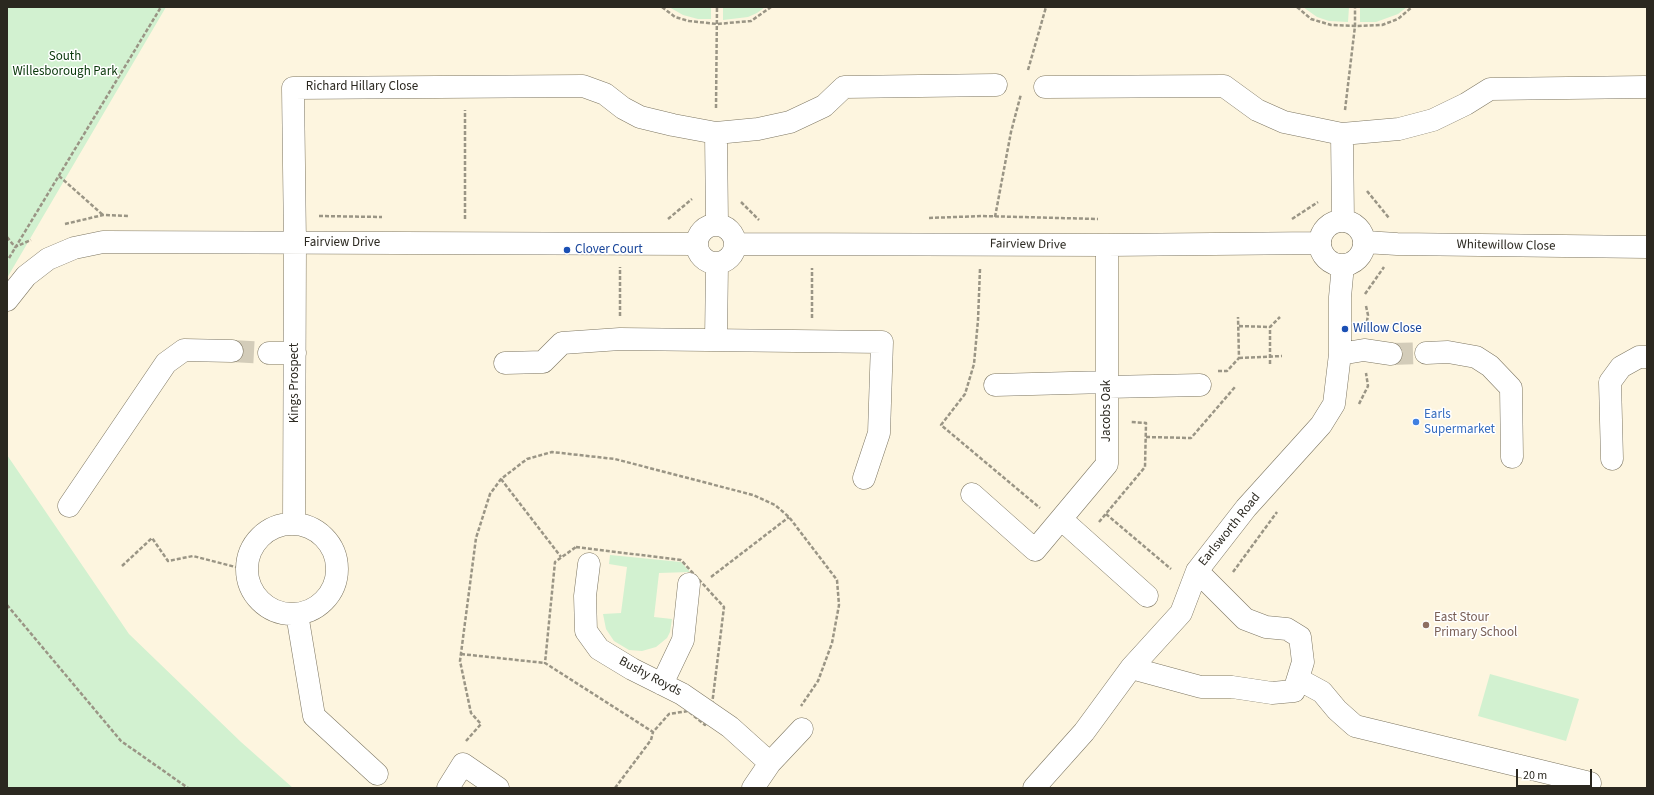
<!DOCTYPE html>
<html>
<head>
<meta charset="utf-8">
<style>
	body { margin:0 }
	#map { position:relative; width:1654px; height:795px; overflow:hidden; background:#fdf5df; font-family:"Source Sans 3",sans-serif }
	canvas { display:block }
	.frame { position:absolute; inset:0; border:8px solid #2b2820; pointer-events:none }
	.scale { position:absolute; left:1516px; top:769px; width:76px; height:18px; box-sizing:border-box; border:2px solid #2b2820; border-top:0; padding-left:5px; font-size:12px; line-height:14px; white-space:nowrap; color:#2b2820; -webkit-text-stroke:3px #fff; paint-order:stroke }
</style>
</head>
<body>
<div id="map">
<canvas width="1654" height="795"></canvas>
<div class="frame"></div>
<div class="scale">20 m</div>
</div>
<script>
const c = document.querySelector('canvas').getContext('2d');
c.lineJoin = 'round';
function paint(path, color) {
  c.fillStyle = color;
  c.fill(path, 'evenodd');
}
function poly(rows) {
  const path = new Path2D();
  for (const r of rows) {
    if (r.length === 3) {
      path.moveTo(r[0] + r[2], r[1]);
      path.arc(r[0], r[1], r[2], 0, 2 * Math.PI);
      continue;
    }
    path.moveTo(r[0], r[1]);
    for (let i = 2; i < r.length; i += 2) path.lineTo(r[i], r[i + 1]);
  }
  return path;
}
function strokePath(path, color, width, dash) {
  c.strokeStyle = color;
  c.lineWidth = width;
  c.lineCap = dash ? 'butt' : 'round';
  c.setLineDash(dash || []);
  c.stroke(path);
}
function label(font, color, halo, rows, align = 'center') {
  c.font = font + ' "Source Sans 3",sans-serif';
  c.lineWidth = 3;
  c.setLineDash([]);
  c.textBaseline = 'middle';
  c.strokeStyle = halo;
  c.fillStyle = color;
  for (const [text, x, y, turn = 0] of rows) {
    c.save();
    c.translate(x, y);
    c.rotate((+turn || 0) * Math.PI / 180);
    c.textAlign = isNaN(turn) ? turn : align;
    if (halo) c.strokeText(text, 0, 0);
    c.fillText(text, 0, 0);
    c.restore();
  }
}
paint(poly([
	[7,7,166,7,7,278],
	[669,7,711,7,711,19,698,19,683,15],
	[723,7,765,7,757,13,748,17,723,20],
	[1303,7,1349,7,1348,22,1329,21,1317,17],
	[1360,7,1407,7,1398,14,1376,22,1360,22],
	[7,455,129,634,241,742,293,788,7,788],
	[610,555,681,562,690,572,659,573,654,617,672,619,670,632,667,638,656,647,642,651,629,650,614,641,606,629,603,614,621,613,627,567,609,564],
	[1490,674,1579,699,1566,741,1478,716]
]), '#d2f1d0');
strokePath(poly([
	[232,351,269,353],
	[1391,354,1426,353]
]), '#d3ccb9', 22, [22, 11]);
const minor = poly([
	[1045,87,1224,86,1257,110,1284,122,1342,134,1399,129,1433,120,1466,104,1490,89,1645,87],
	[716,133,717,224],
	[1342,134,1343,221],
	[1342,243,22],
	[716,244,19],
	[1364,242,1397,244,1647,247],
	[736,244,1107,245,1319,243],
	[7,300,26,276,48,259,74,248,103,242,697,244],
	[716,340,717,264],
	[269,353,295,353],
	[1426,353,1448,352,1476,357,1490,366,1511,388,1512,457],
	[1340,354,1364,350,1391,354],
	[505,363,543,362,562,343,620,339,882,342,879,433,864,478],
	[995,385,1107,382],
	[1107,387,1200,385],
	[1612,459,1610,382,1621,367,1639,357,1647,357],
	[972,494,1035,550,1107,464,1107,245],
	[69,506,166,363,184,350,232,351],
	[1061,519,1147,596],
	[294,524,295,243,293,88,583,86,605,94,623,108,640,117,673,125,716,133,758,129,790,122,824,106,844,87,996,85],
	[292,569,45],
	[589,564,585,596,586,631,599,649,632,669,682,694,730,727,770,763],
	[297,614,314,716,377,774],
	[1131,668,1201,687,1232,687,1272,693,1294,691,1303,662,1300,637,1287,629,1266,627,1245,619,1197,571],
	[1298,679,1322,692,1337,710,1355,726,1590,783],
	[662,684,683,640,689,584],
	[448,788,463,764,498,788],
	[753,788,770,763,802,729],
	[1034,788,1084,732,1131,668,1181,613,1197,571,1246,508,1321,425,1334,404,1340,354,1340,297,1343,265]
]);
strokePath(minor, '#7d7662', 23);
strokePath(poly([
	[662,7,675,17,689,21,717,24,751,21,771,7],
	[1297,7,1311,19,1331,25,1355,26,1382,25,1398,19,1412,7],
	[1028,70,1046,7],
	[716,108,717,7],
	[1345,110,1355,26,1355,7],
	[59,176,103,215],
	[1367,191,1389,218],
	[741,202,759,220],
	[319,216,382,217],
	[995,217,1011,132,1021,94],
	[929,218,982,216,1098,219],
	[465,219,465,110],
	[668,219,692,199],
	[1292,219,1318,202],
	[65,224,103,215,128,216],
	[7,237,15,247,31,240],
	[9,258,161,7],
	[980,269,978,320,974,364,965,394,941,425,1040,508],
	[1365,294,1384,267],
	[1366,306,1368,315,1366,327],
	[620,316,620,267],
	[812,318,812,268],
	[1239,326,1270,327],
	[1239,358,1282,356],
	[1270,364,1270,327,1280,317],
	[1218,371,1227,371,1239,358,1238,317],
	[1359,404,1368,386,1366,373],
	[1146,437,1191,438,1235,387],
	[501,479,561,557],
	[1106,514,1171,569],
	[1099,522,1145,467,1146,423,1131,422],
	[576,547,681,560,724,607,711,713,705,725,688,711,669,714,653,732,545,663,555,562,576,547],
	[122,566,152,538,168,561,193,556,247,570],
	[1233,572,1277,512],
	[711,577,789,517],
	[7,605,121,741,188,788],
	[461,654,545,663],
	[466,741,481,724,471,713,460,661,476,538,490,494,501,479,527,459,552,452,615,459,753,495,775,505,789,517,837,580,839,605,832,643,818,681,801,706],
	[615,788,651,740,653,732]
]), '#9a9585', 2.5, [4, 2]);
strokePath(minor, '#fff', 22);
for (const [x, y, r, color] of [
	[567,250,4,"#1a4fb4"],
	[1345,329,4,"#1a4fb4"],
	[1416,422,4,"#3f7fe0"],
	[1426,625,4,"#8d6e63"]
]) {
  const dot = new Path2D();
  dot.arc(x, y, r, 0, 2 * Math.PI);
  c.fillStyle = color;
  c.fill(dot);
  strokePath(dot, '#fff', 1.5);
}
label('13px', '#083709', '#fff', [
	["South",65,57],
	["Willesborough Park",65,72]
]);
label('13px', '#2b2820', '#fff', [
	["Richard Hillary Close",362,87],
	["Fairview Drive",342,243],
	["Fairview Drive",1028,245,1],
	["Whitewillow Close",1506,246,1],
	["Kings Prospect",295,383,-90],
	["Jacobs Oak",1107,411,-90],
	["Earlsworth Road",1230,530,-51],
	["Bushy Royds",650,677,28]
]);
label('13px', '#164399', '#fff', [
	["Clover Court",575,250],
	["Willow Close",1353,329]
], 'left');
label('13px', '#366cbe', '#fff', [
	["Earls",1424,415],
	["Supermarket",1424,430]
], 'left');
label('13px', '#785e54', '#fff', [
	["East Stour",1434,618],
	["Primary School",1434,633]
], 'left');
</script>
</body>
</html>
